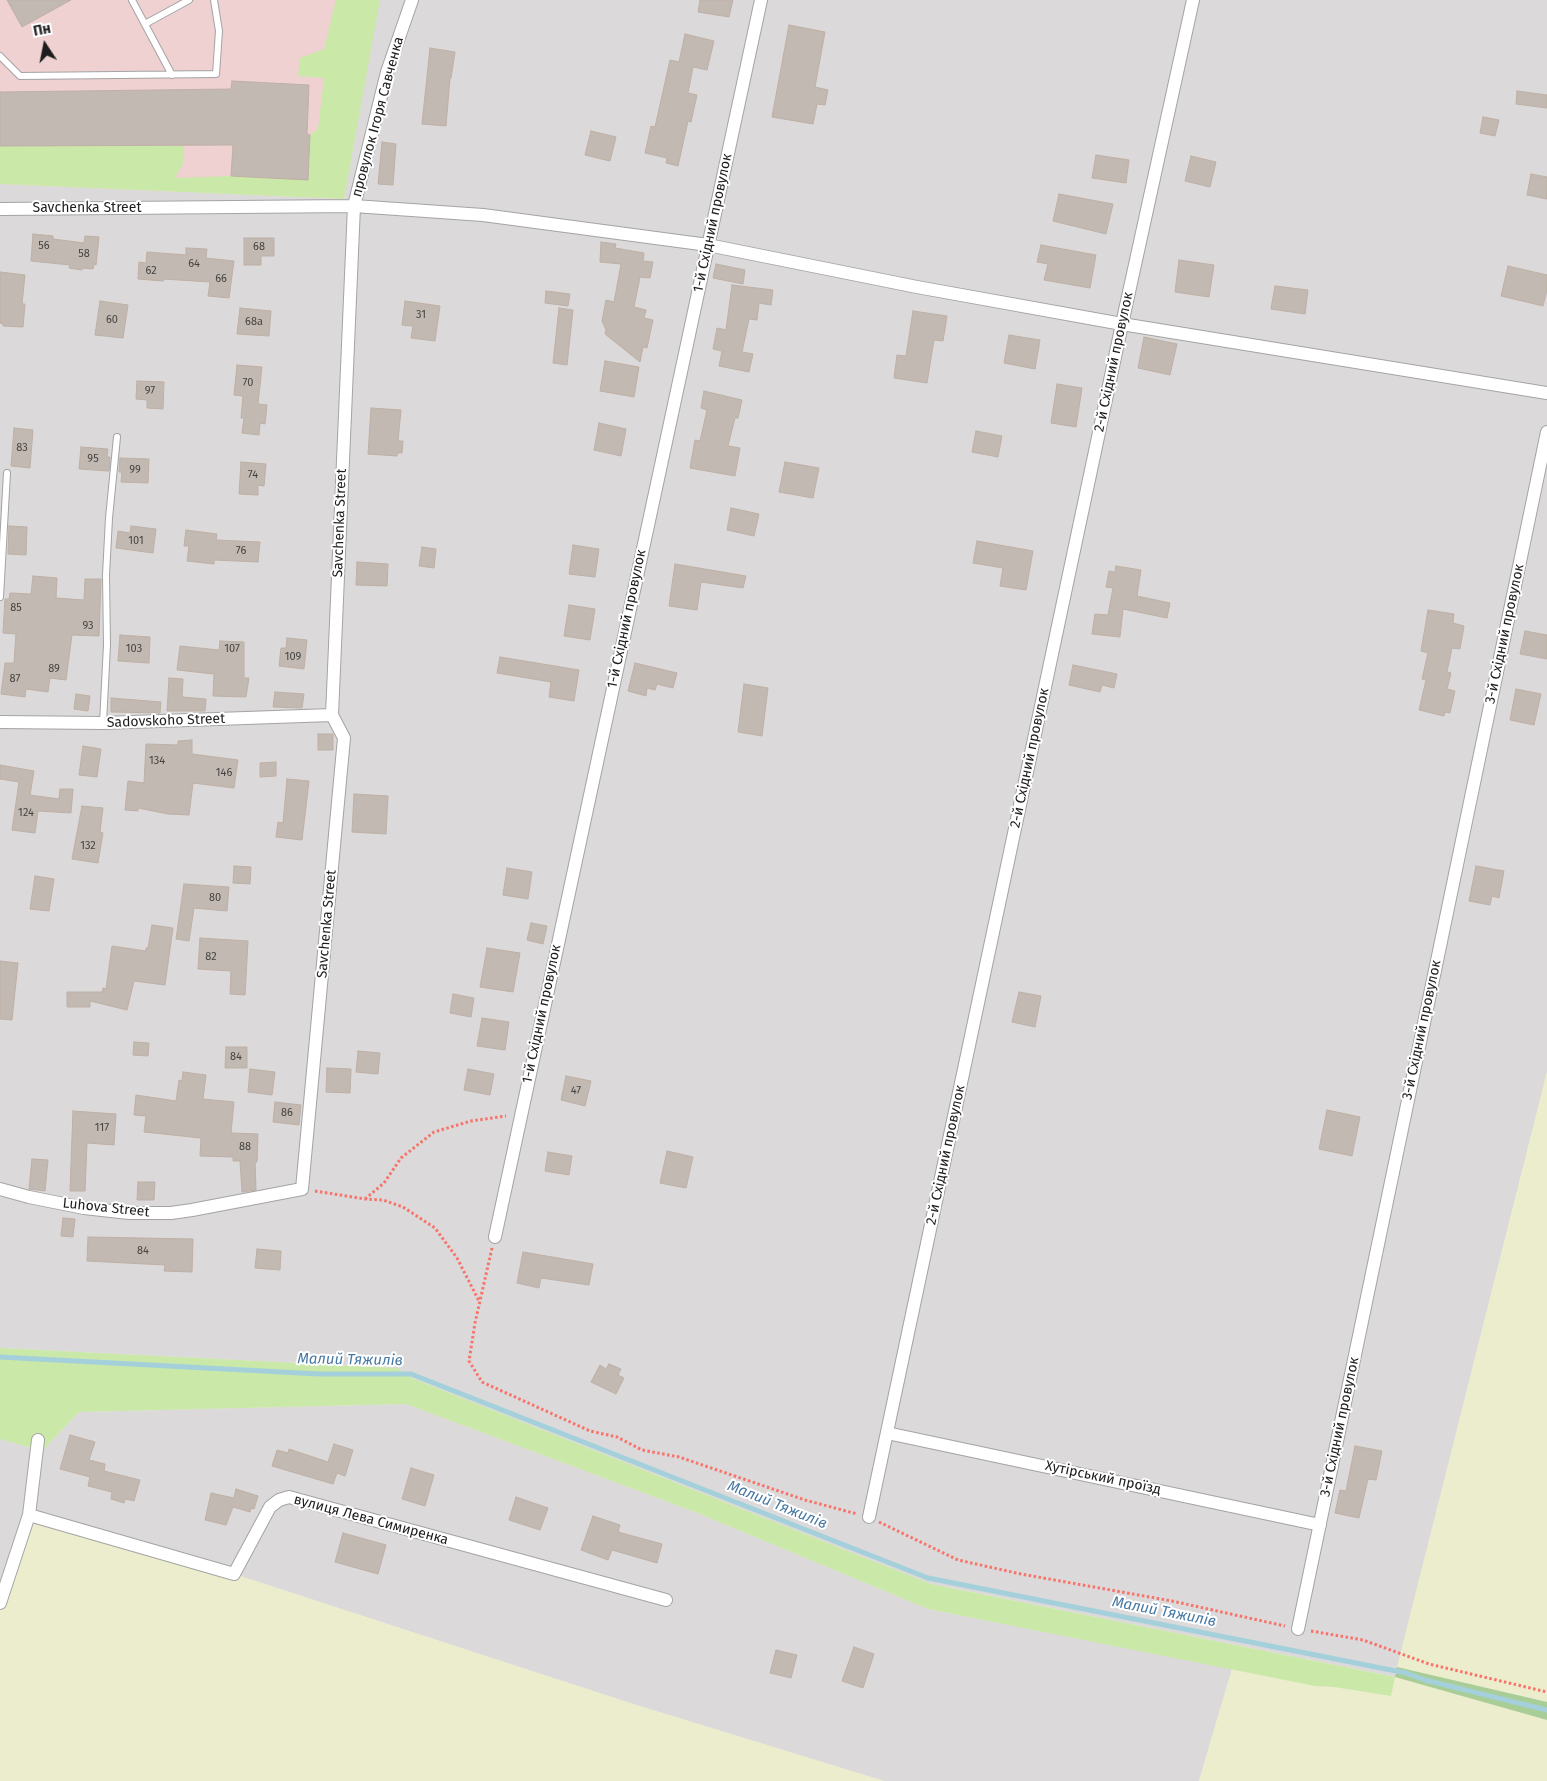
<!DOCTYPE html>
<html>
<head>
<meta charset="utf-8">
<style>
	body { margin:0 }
	#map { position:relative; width:1547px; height:1781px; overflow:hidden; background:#eeeae2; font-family:"Fira Sans",sans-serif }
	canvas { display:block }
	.north { position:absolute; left:20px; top:20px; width:50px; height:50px; -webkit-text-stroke:4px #fff; paint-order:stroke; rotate:349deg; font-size:14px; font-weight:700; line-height:20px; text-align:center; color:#1d1d1d }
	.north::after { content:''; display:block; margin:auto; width:18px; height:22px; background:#1d1d1d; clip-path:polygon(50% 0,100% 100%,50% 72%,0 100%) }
</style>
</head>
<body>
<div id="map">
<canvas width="1547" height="1781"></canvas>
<div class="north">Пн</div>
</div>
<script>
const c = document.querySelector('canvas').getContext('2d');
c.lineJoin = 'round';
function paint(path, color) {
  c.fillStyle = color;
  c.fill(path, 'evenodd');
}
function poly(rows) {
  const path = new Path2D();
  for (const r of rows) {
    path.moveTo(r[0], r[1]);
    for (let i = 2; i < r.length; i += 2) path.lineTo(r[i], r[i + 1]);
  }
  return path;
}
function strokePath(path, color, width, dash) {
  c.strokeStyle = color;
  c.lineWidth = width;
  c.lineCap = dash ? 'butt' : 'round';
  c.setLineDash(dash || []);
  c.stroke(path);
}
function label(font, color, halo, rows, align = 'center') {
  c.font = font + ' "Fira Sans",sans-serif';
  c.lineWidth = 4;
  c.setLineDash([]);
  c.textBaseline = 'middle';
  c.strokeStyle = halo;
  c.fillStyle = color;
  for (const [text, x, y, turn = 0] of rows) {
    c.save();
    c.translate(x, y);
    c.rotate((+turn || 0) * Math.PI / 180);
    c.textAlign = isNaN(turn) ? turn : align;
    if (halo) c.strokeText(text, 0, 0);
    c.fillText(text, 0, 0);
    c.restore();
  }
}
paint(poly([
	[379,0,1547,0,1547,1072,1395,1677,931,1584,414,1379,397,1368,0,1348,0,184,344,199],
	[406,1404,695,1512,928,1609,1232,1669,1199,1781,884,1781,633,1704,234,1574,0,1604,0,1439,42,1451,79,1412]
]), '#dbd9da');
paint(poly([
	[0,0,379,0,344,199,0,184]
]), '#efd1d1');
paint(poly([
	[1547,1072,1547,1702,1397,1667],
	[29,1515,234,1574,633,1704,884,1781,0,1781,0,1604],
	[931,1584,1395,1677,1521,1712,1547,1720,1547,1781,1199,1781,1232,1669,1315,1686,1334,1687,1391,1696]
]), '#ecedcd');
paint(poly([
	[336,0,380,0,344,199,0,184,0,146,184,146,183,163,175,178,231,176,307,180,310,135,318,129,324,78,298,76,300,58,324,49],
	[0,1348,397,1368,414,1379,931,1584,1395,1677,1391,1696,1334,1687,1315,1686,928,1609,695,1512,406,1404,79,1412,42,1451,0,1439]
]), '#cae8a8');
paint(poly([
	[1397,1667,1547,1702,1547,1720,1395,1677]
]), '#a9cd97');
strokePath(poly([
	[0,1357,319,1374,411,1374,928,1578,1406,1673,1425,1680,1547,1710]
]), '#a3d0db', 5);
const building = poly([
	[7,0,71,0,22,27,7,0],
	[700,0,733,0,729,17,698,12,700,0],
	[789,25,825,32,815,87,828,90,825,105,817,104,813,124,772,117,789,25],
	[685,34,714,41,707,70,693,67,688,93,697,95,691,122,688,121,678,166,666,163,667,158,645,153,651,126,655,127,670,60,679,62,685,34],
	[430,48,455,52,451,78,450,78,446,126,422,124,430,48],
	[232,81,309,85,307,134,310,135,308,180,231,176,233,145,0,146,0,92,231,89,232,81],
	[1517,91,1547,95,1547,108,1516,104,1517,91],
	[1483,117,1499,120,1495,136,1480,133,1483,117],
	[591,131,616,137,610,161,585,155,591,131],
	[382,142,396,144,393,185,378,184,382,142],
	[1096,155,1129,160,1126,183,1092,178,1096,155],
	[1191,156,1216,162,1210,187,1185,181,1191,156],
	[1531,174,1547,177,1547,199,1527,195,1531,174],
	[1059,194,1113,204,1106,234,1053,221,1059,194],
	[33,234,53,236,53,239,84,243,85,236,99,237,96,265,94,264,93,269,82,268,82,270,69,268,70,265,31,261,33,234],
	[244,238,274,238,274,256,261,256,261,265,244,265,244,238],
	[601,242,616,244,615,248,644,253,643,261,653,262,650,278,640,277,634,307,646,310,644,318,653,320,647,348,643,347,640,362,605,334,606,330,602,321,606,300,614,302,621,264,600,262,601,242],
	[1041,245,1096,255,1090,288,1044,280,1048,264,1037,262,1041,245],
	[186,248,207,249,206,258,234,261,229,298,208,296,210,282,164,279,163,281,138,279,139,262,146,263,147,252,186,255,186,248],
	[1179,260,1214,265,1209,297,1175,292,1179,260],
	[716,264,745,270,743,284,713,278,716,264],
	[1508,266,1547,275,1547,290,1543,306,1501,296,1508,266],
	[0,272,25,275,22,304,25,304,23,327,3,326,3,324,0,323,0,272],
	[732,285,773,290,771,305,759,303,757,320,749,319,742,352,753,354,749,372,719,366,722,351,713,349,717,328,726,330,732,285],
	[1275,286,1308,290,1305,314,1271,309,1275,286],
	[546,291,570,294,568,306,545,303,546,291],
	[100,301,128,305,123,338,95,335,100,301],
	[405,301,440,306,435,341,411,338,413,326,402,325,405,301],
	[240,308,271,311,269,336,237,334,240,308],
	[559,308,573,310,567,365,553,363,559,308],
	[913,311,947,316,943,341,934,340,927,383,894,378,897,355,906,356,913,311],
	[1009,335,1040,340,1035,369,1004,363,1009,335],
	[1144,337,1177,344,1170,375,1138,368,1144,337],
	[605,361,639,367,634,397,600,391,605,361],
	[237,365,262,367,258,404,267,405,265,424,260,423,259,435,242,433,244,418,241,418,243,396,234,395,237,365],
	[137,381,164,382,163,409,147,408,147,400,136,399,137,381],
	[1057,384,1082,388,1076,427,1051,423,1057,384],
	[704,391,742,400,738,418,735,418,728,446,740,448,735,476,690,468,695,440,700,441,707,410,701,408,704,391],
	[371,408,401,410,398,441,403,441,402,453,397,453,397,456,368,454,371,408],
	[599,423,626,429,621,456,594,450,599,423],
	[14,428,33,430,30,468,11,466,14,428],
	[976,431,1002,436,998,457,972,452,976,431],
	[81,447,108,449,107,457,110,457,109,471,79,469,81,447],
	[120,458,149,459,148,483,121,482,122,472,119,472,120,458],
	[241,462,266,464,264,486,258,485,258,495,239,494,241,462],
	[785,462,819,468,813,498,779,492,785,462],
	[731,508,759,514,754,536,727,530,731,508],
	[9,526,27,527,26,555,8,554,9,526],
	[131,526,156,529,153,553,116,548,118,531,130,533,131,526],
	[186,530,217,534,216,540,260,542,258,562,214,560,214,564,187,561,189,546,184,546,186,530],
	[977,541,1033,551,1026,590,1000,586,1003,568,973,563,977,541],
	[573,545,599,549,595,577,569,574,573,545],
	[422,547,436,549,434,568,419,566,422,547],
	[357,562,388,564,387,586,356,585,357,562],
	[675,564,746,576,743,588,701,582,697,610,669,606,675,564],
	[1116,566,1141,570,1137,596,1170,603,1167,618,1123,609,1120,637,1092,634,1095,614,1108,615,1113,588,1106,587,1109,571,1115,572,1116,566],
	[33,576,57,578,56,598,84,600,85,579,101,579,99,636,72,635,66,680,50,678,48,692,26,689,25,697,1,694,5,663,14,663,16,634,3,633,5,599,9,599,10,593,31,594,33,576],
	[569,605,595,609,590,640,564,636,569,605],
	[1428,610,1454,614,1453,623,1464,626,1460,649,1452,648,1447,672,1451,673,1447,689,1455,691,1450,713,1445,712,1444,716,1419,710,1426,680,1422,679,1428,653,1421,651,1428,610],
	[1525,631,1547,635,1547,659,1520,654,1525,631],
	[120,635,150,637,149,663,118,661,120,635],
	[287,638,307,640,304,669,279,666,281,648,286,648,287,638],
	[220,641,244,642,244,678,249,678,246,697,213,696,214,674,177,670,180,646,219,650,220,641],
	[500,657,579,670,574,701,549,697,551,682,497,673,500,657],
	[635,663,677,673,673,688,657,684,655,690,647,688,646,696,628,691,635,663],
	[1073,665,1117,674,1114,688,1102,685,1100,692,1069,685,1073,665],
	[169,678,183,679,182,697,206,699,205,711,167,711,169,678],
	[744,684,768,688,762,736,738,732,744,684],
	[1516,689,1541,694,1534,725,1510,720,1516,689],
	[275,692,304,694,302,708,273,707,275,692],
	[76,694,90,696,88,711,74,709,76,694],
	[111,698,161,702,160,713,111,712,111,698],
	[318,734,333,734,333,750,318,750,318,734],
	[192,740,192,754,238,760,234,788,193,783,189,815,168,814,138,808,138,811,125,810,128,781,144,783,146,744,178,745,178,741,192,740],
	[83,746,101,749,97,777,79,775,83,746],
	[276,762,276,776,260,777,260,763,276,762],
	[0,765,34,771,30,795,59,799,60,789,73,789,71,813,38,811,35,833,12,830,19,782,0,779,0,765],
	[287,779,309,781,302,840,276,837,278,822,283,823,287,779],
	[354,794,388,796,386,834,352,832,354,794],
	[82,806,103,808,100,832,103,833,98,863,72,859,82,806],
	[234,866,251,867,250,884,233,883,234,866],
	[1476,866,1504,871,1499,898,1492,896,1490,905,1469,901,1476,866],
	[507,868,532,872,528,899,503,895,507,868],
	[35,876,54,879,49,911,30,909,35,876],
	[184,884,229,887,227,911,194,908,189,941,176,939,184,884],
	[531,923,547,926,543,944,527,940,531,923],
	[152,925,173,928,165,985,134,981,127,1010,90,1001,90,1007,67,1007,67,992,102,992,103,988,106,989,112,946,146,951,146,948,148,948,152,925],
	[200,938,248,941,245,995,230,994,231,971,198,969,200,938],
	[487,948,520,953,513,992,480,987,487,948],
	[0,961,18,963,12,1020,0,1019,0,961],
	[1019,992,1041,996,1035,1027,1012,1022,1019,992],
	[453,994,474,998,471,1017,450,1013,453,994],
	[482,1018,509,1022,505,1050,477,1046,482,1018],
	[134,1042,149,1043,148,1056,133,1055,134,1042],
	[226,1047,247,1047,247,1068,225,1068,226,1047],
	[358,1051,380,1053,378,1074,356,1072,358,1051],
	[327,1068,351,1069,350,1093,326,1092,327,1068],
	[250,1069,275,1072,272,1095,248,1092,250,1069],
	[468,1069,494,1074,490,1095,464,1090,468,1069],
	[183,1072,206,1075,203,1099,234,1102,231,1133,258,1134,257,1162,255,1162,256,1190,242,1192,240,1161,233,1161,233,1157,200,1156,201,1138,144,1132,146,1116,134,1115,136,1095,176,1101,179,1080,182,1081,183,1072],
	[566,1076,591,1081,585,1106,561,1100,566,1076],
	[275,1102,301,1105,299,1125,273,1122,275,1102],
	[1327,1110,1360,1117,1352,1156,1319,1149,1327,1110],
	[73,1111,116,1114,114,1145,87,1143,85,1191,70,1191,73,1111],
	[667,1151,693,1157,686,1188,660,1183,667,1151],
	[548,1152,572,1156,569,1175,545,1171,548,1152],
	[32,1159,48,1160,45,1191,29,1189,32,1159],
	[138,1182,155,1182,154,1200,137,1200,138,1182],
	[63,1218,75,1219,73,1237,61,1236,63,1218],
	[88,1237,193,1239,192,1272,164,1271,165,1265,87,1261,88,1237],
	[257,1249,281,1251,280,1270,255,1268,257,1249],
	[523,1252,593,1264,589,1285,541,1278,539,1288,517,1283,523,1252],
	[609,1364,621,1369,618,1375,624,1378,616,1394,591,1382,600,1365,606,1369,609,1364],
	[70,1435,95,1442,89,1460,105,1464,104,1471,140,1480,134,1501,125,1499,124,1503,111,1499,112,1492,88,1486,90,1477,60,1469,70,1435],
	[334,1444,353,1450,345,1476,337,1473,333,1484,272,1466,277,1450,288,1453,289,1449,328,1462,334,1444],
	[1355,1446,1382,1451,1376,1480,1368,1479,1359,1518,1335,1513,1340,1490,1346,1491,1355,1446],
	[411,1468,434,1475,425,1506,402,1499,411,1468],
	[236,1489,258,1496,254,1509,251,1508,250,1512,233,1507,226,1525,205,1520,211,1493,234,1498,236,1489],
	[516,1497,548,1508,540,1530,509,1520,516,1497],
	[593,1516,620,1525,618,1532,662,1544,657,1563,612,1550,608,1560,581,1550,593,1516],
	[343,1533,386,1545,378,1574,335,1562,343,1533],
	[854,1647,874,1654,863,1688,842,1681,854,1647],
	[776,1650,797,1655,791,1678,770,1673,776,1650]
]);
paint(building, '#c2b9b2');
strokePath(building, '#bfb0a5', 1);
const lane = poly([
	[132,0,172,75],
	[145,24,189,0],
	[0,56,20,76,216,74,219,31,214,0],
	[0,597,7,473],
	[103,723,107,645,106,575,109,518,117,437]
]);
const street = poly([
	[412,0,387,72,354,206,483,215,708,245,917,287,1122,324,1547,393],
	[0,209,354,206,332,715,344,738,302,1189,192,1210,171,1213,129,1213,84,1208,29,1197,0,1189],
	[0,722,103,723,332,715],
	[495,1237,761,0],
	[887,1433,1320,1525],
	[29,1515,234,1574,270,1507,279,1500,289,1497,666,1600],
	[869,1517,1122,324,1193,0],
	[0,1603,29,1515,38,1440],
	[1298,1629,1547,432]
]);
strokePath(lane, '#a4a4a4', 8);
strokePath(street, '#a4a4a4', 14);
strokePath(poly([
	[315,1191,365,1199,383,1200,403,1207,435,1228,457,1258,479,1301],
	[365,1199,384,1183,401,1158,434,1132,471,1121,506,1116],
	[492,1248,475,1323,469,1361,482,1382,590,1431,617,1437,642,1450,679,1457,805,1500,857,1514],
	[879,1522,958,1560,1021,1574,1172,1601,1285,1626],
	[1311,1631,1363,1640,1429,1664,1547,1692]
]), '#f87369', 3, [2.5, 2.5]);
strokePath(lane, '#fff', 6);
strokePath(street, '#fff', 12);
label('11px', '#464442', null, [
	["56",44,246],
	["68",259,247],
	["58",84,254],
	["64",194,264],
	["62",151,271],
	["66",221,279],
	["31",421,315],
	["60",112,320],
	["68а",254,322],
	["70",248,383],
	["97",150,391],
	["83",22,448],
	["95",93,459],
	["99",135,470],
	["74",253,475],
	["101",136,541],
	["76",241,551],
	["85",16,608],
	["93",88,626],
	["103",134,649],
	["107",232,649],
	["109",293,657],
	["89",54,669],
	["87",15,679],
	["134",157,761],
	["146",224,773],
	["124",26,813],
	["132",88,846],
	["80",215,898],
	["82",211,957],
	["84",236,1057],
	["47",576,1091],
	["86",287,1113],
	["117",102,1128],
	["88",245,1147],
	["84",143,1251]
]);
label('14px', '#1d1d1d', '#fff', [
	["провулок Ігоря Савченка",378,117,-75],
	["Savchenka Street",87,208],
	["1-й Східний провулок",713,223,-78],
	["2-й Східний провулок",1114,362,-78],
	["Savchenka Street",340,523,-88],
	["1-й Східний провулок",627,619,-78],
	["3-й Східний провулок",1505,634,-78],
	["Sadovskoho Street",166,721,-2],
	["2-й Східний провулок",1030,758,-78],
	["Savchenka Street",327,924,-85],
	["1-й Східний провулок",542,1014,-78],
	["3-й Східний провулок",1422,1030,-78],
	["2-й Східний провулок",946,1155,-78],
	["Luhova Street",106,1208,6],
	["3-й Східний провулок",1340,1427,-78],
	["Хутірський проїзд",1103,1478,12],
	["вулиця Лева Симиренка",371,1520,15]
]);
label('italic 15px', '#4779a3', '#fff', [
	["Малий Тяжилів",350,1360,1],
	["Малий Тяжилів",777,1505,22],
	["Малий Тяжилів",1164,1612,11]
]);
</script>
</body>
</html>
